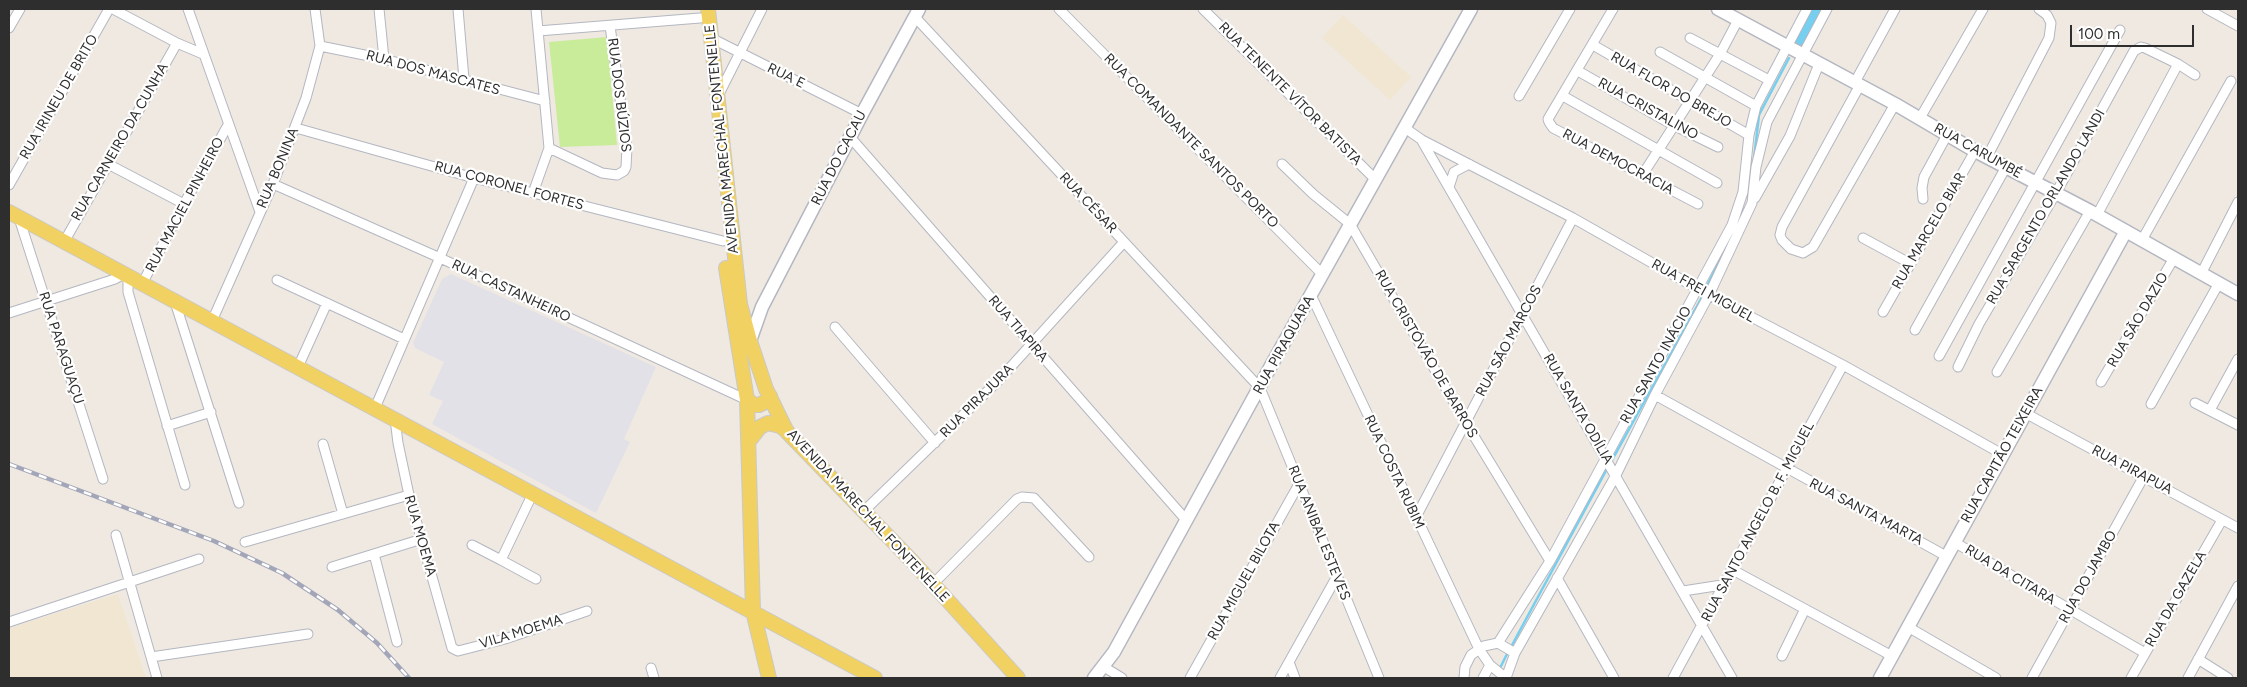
<!DOCTYPE html>
<html>
<head>
<meta charset="utf-8">
<style>
	body { margin:0 }
	#map { position:relative; width:2247px; height:687px; overflow:hidden; background:#efe9e1; font-family:Figtree,sans-serif }
	canvas { display:block }
	.frame { position:absolute; inset:0; border:10px solid #2e2e2e; pointer-events:none }
	.scale { position:absolute; left:2070px; top:25px; width:124px; height:22px; box-sizing:border-box; border:2px solid #2e2e2e; border-top:0; padding-left:6px; font-size:15px; line-height:18px; white-space:nowrap; color:#2e2e2e; -webkit-text-stroke:4px #fff; paint-order:stroke }
</style>
</head>
<body>
<div id="map">
<canvas width="2247" height="687"></canvas>
<div class="frame"></div>
<div class="scale">100 m</div>
</div>
<script>
const c = document.querySelector('canvas').getContext('2d');
c.lineJoin = 'round';
function paint(path, color) {
  c.fillStyle = color;
  c.fill(path, 'evenodd');
}
function poly(rows) {
  const path = new Path2D();
  for (const r of rows) {
    path.moveTo(r[0], r[1]);
    for (let i = 2; i < r.length; i += 2) path.lineTo(r[i], r[i + 1]);
  }
  return path;
}
function strokePath(path, color, width, dash) {
  c.strokeStyle = color;
  c.lineWidth = width;
  c.lineCap = dash ? 'butt' : 'round';
  c.setLineDash(dash || []);
  c.stroke(path);
}
function label(font, color, halo, rows, align = 'center') {
  c.font = font + ' Figtree,sans-serif';
  c.lineWidth = 4.5;
  c.setLineDash([]);
  c.textBaseline = 'middle';
  c.strokeStyle = halo;
  c.fillStyle = color;
  for (const [text, x, y, turn = 0] of rows) {
    c.save();
    c.translate(x, y);
    c.rotate((+turn || 0) * Math.PI / 180);
    c.textAlign = isNaN(turn) ? turn : align;
    if (halo) c.strokeText(text, 0, 0);
    c.fillText(text, 0, 0);
    c.restore();
  }
}
paint(poly([
	[451,274,656,367,624,439,630,442,596,513,432,424,443,401,429,395,444,362,415,348,413,343,442,279]
]), '#e3e1e8');
paint(poly([
	[1343,15,1411,77,1390,100,1322,38],
	[118,594,146,678,9,678,9,628]
]), '#f0e6d1');
paint(poly([
	[607,37,617,145,560,147,549,42]
]), '#c9ec9a');
strokePath(poly([
	[1754,159,1759,115,1789,58],
	[1707,286,1732,235],
	[1611,462,1702,297],
	[1511,647,1608,467],
	[1501,666,1508,652]
]), '#75cff0', 2.5);
strokePath(poly([
	[1796,46,1815,9]
]), '#75cff0', 15);
const street = poly([
	[113,9,177,43,203,54],
	[188,9,260,212],
	[379,9,384,59],
	[458,9,464,79],
	[1059,9,1322,274],
	[1203,9,1376,180],
	[1613,9,1548,119,1549,122,1553,128,1698,204],
	[2207,9,2238,26],
	[915,17,1260,388,1379,678],
	[9,28,20,9],
	[538,31,700,18],
	[711,38,862,114],
	[1690,38,1769,80],
	[1593,45,1749,135],
	[320,46,384,59,545,101],
	[1660,52,1756,106],
	[1578,71,1673,125,1718,147],
	[1855,82,1895,9],
	[1860,85,1782,227,1780,235,1782,240,1791,249,1803,253,1813,247,1895,104],
	[718,96,762,9],
	[1519,96,1570,9],
	[1563,96,1717,183],
	[1920,118,1983,9],
	[296,128,474,178,723,241],
	[1405,128,1422,140,1573,218,1698,289,1843,365,2002,454],
	[850,137,1187,521],
	[1422,141,1732,678],
	[549,148,602,173,617,175,624,171,626,167,627,148,610,26],
	[1987,157,2049,38,2051,23,2047,15,2039,9],
	[108,164,184,204],
	[1282,164,1313,194,1350,224,1466,423,1550,561],
	[1643,174,1720,54,1738,20],
	[273,184,438,257,747,400],
	[9,185,109,9],
	[1449,187,1454,172,1469,164],
	[533,193,549,148,536,9],
	[1755,198,1790,136,1819,64],
	[1923,199,1922,188,1924,177,1947,135],
	[2097,215,2178,64],
	[19,218,103,479],
	[1863,238,1911,264],
	[2142,240,2231,81],
	[64,242,177,43],
	[2201,274,2238,202],
	[128,277,128,292,185,485],
	[277,280,404,339],
	[142,284,184,204,228,125],
	[1311,295,1479,649,1490,665,1506,678],
	[175,302,239,503],
	[1883,312,1975,151],
	[9,313,115,279,123,274],
	[212,321,273,184,306,98,320,46,315,9],
	[835,327,935,443],
	[1915,330,2006,167],
	[1939,356,2120,30],
	[298,367,327,303],
	[1958,367,1979,324,2056,193,2134,51,2141,47,2145,48,2178,64,2195,75],
	[1997,372,2090,211],
	[2101,382,2174,258],
	[1655,395,1946,556],
	[2195,403,2238,425],
	[2151,404,2219,283],
	[375,408,474,178],
	[2210,410,2238,359],
	[2025,413,2238,528],
	[395,419,398,443,409,495,452,648,458,651,505,639,587,611],
	[167,426,211,412],
	[323,444,343,514],
	[864,511,998,381,1124,242],
	[1416,517,1573,218],
	[116,535,157,678],
	[245,542,409,495],
	[1954,542,2145,653],
	[472,545,501,560,533,493],
	[374,554,397,642],
	[501,560,536,579],
	[332,567,422,539],
	[1731,569,1892,656],
	[1557,578,1614,678],
	[933,584,1017,499,1022,497,1034,498,1089,557],
	[1683,591,1722,585],
	[9,622,199,559],
	[1908,627,1996,678],
	[1498,643,1550,561,1732,225,1743,192,1749,135,1756,106,1807,9],
	[1498,643,1515,653],
	[1782,656,1805,609],
	[151,657,308,634],
	[2198,659,2228,678],
	[1289,662,1295,678],
	[1104,667,1122,678],
	[651,668,654,678],
	[1190,678,1299,484],
	[1280,678,1336,578],
	[1464,678,1465,667,1471,655,1484,646,1498,643],
	[1483,678,1490,665],
	[1506,678,1515,653,1616,475,1655,395,1709,295,1752,203,1756,167,1767,122,1827,9],
	[1673,678,1843,365],
	[2032,678,2144,476],
	[2131,678,2222,520],
	[2188,678,2238,586]
]);
const secondary = poly([
	[1718,9,1895,104,1975,151,2090,211,2238,294],
	[750,341,762,307,862,114,919,9],
	[1094,678,1114,652,1272,364,1471,9],
	[1880,678,2126,231]
]);
const primary = poly([
	[708,9,740,304,750,341,766,389,787,432,912,561,1018,678],
	[9,212,875,678],
	[726,268,747,400,753,611,769,678],
	[747,400,755,405,759,405,767,401,770,396],
	[749,441,760,427,768,423,780,426,787,431]
]);
strokePath(street, '#b4b7c1', 11);
strokePath(secondary, '#b4b7c1', 15);
strokePath(primary, '#c9c9c9', 16);
strokePath(street, '#fff', 9);
strokePath(secondary, '#fff', 12);
strokePath(primary, '#f2d163', 14);
const rail = poly([
	[9,464,214,541,282,573,338,610,377,643,409,678]
]);
strokePath(rail, '#a3a6b8', 4.5);
strokePath(rail, '#fff', 2.5, [8]);
label('14px', '#2e2e2e', '#fff', [
	["RUA DOS MASCATES",433,73,15],
	["RUA E",786,76,26],
	["RUA FLOR DO BREJO",1671,90,30],
	["RUA TENENTE VÍTOR BATISTA",1290,94,45],
	["RUA DOS BÚZIOS",619,95,83],
	["RUA IRINEU DE BRITO",59,97,-60],
	["RUA CRISTALINO",1648,109,29],
	["AVENIDA MARECHAL FONTENELLE",722,139,-96],
	["RUA COMANDANTE SANTOS PORTO",1191,141,45],
	["RUA CARNEIRO DA CUNHA",120,142,-60],
	["RUA CARUMBÉ",1978,151,29],
	["RUA DO CACAU",839,158,-63],
	["RUA DEMOCRACIA",1618,162,28],
	["RUA BONINA",278,168,-67],
	["RUA CORONEL FORTES",509,186,15],
	["RUA CÉSAR",1088,203,47],
	["RUA MACIEL PINHEIRO",185,205,-62],
	["RUA SARGENTO ORLANDO LANDI",2046,207,-60],
	["RUA MARCELO BIAR",1929,231,-60],
	["RUA CASTANHEIRO",511,291,25],
	["RUA FREI MIGUEL",1703,291,29],
	["RUA SÃO DAZIO",2138,320,-60],
	["RUA TIAPIRA",1018,329,49],
	["RUA SĀO MARCOS",1509,341,-62],
	["RUA PIRAQUARA",1284,345,-61],
	["RUA PARAGUAÇU",61,348,72],
	["RUA CRISTÓVÃO DE BARROS",1426,354,60],
	["RUA SANTO INÁCIO",1656,365,-61],
	["RUA PIRAJURA",977,401,-45],
	["RUA SANTA ODÍLIA",1578,409,60],
	["RUA CAPITÃO TEIXEIRA",2002,455,-61],
	["RUA PIRAPUA",2132,470,28],
	["RUA COSTA RUBIM",1394,472,65],
	["RUA SANTA MARTA",1866,512,28],
	["AVENIDA MARECHAL FONTENELLE",868,516,47],
	["RUA SANTO ANGELO B. F. MIGUEL",1758,522,-62],
	["RUA ANIBAL ESTEVES",1319,533,68],
	["RUA MOEMA",420,536,74],
	["RUA DA CITARA",2010,575,31],
	["RUA DO JAMBO",2088,577,-61],
	["RUA MIGUEL BILOTA",1244,581,-61],
	["RUA DA GAZELA",2176,599,-60],
	["VILA MOEMA",521,632,-17]
]);
</script>
</body>
</html>
